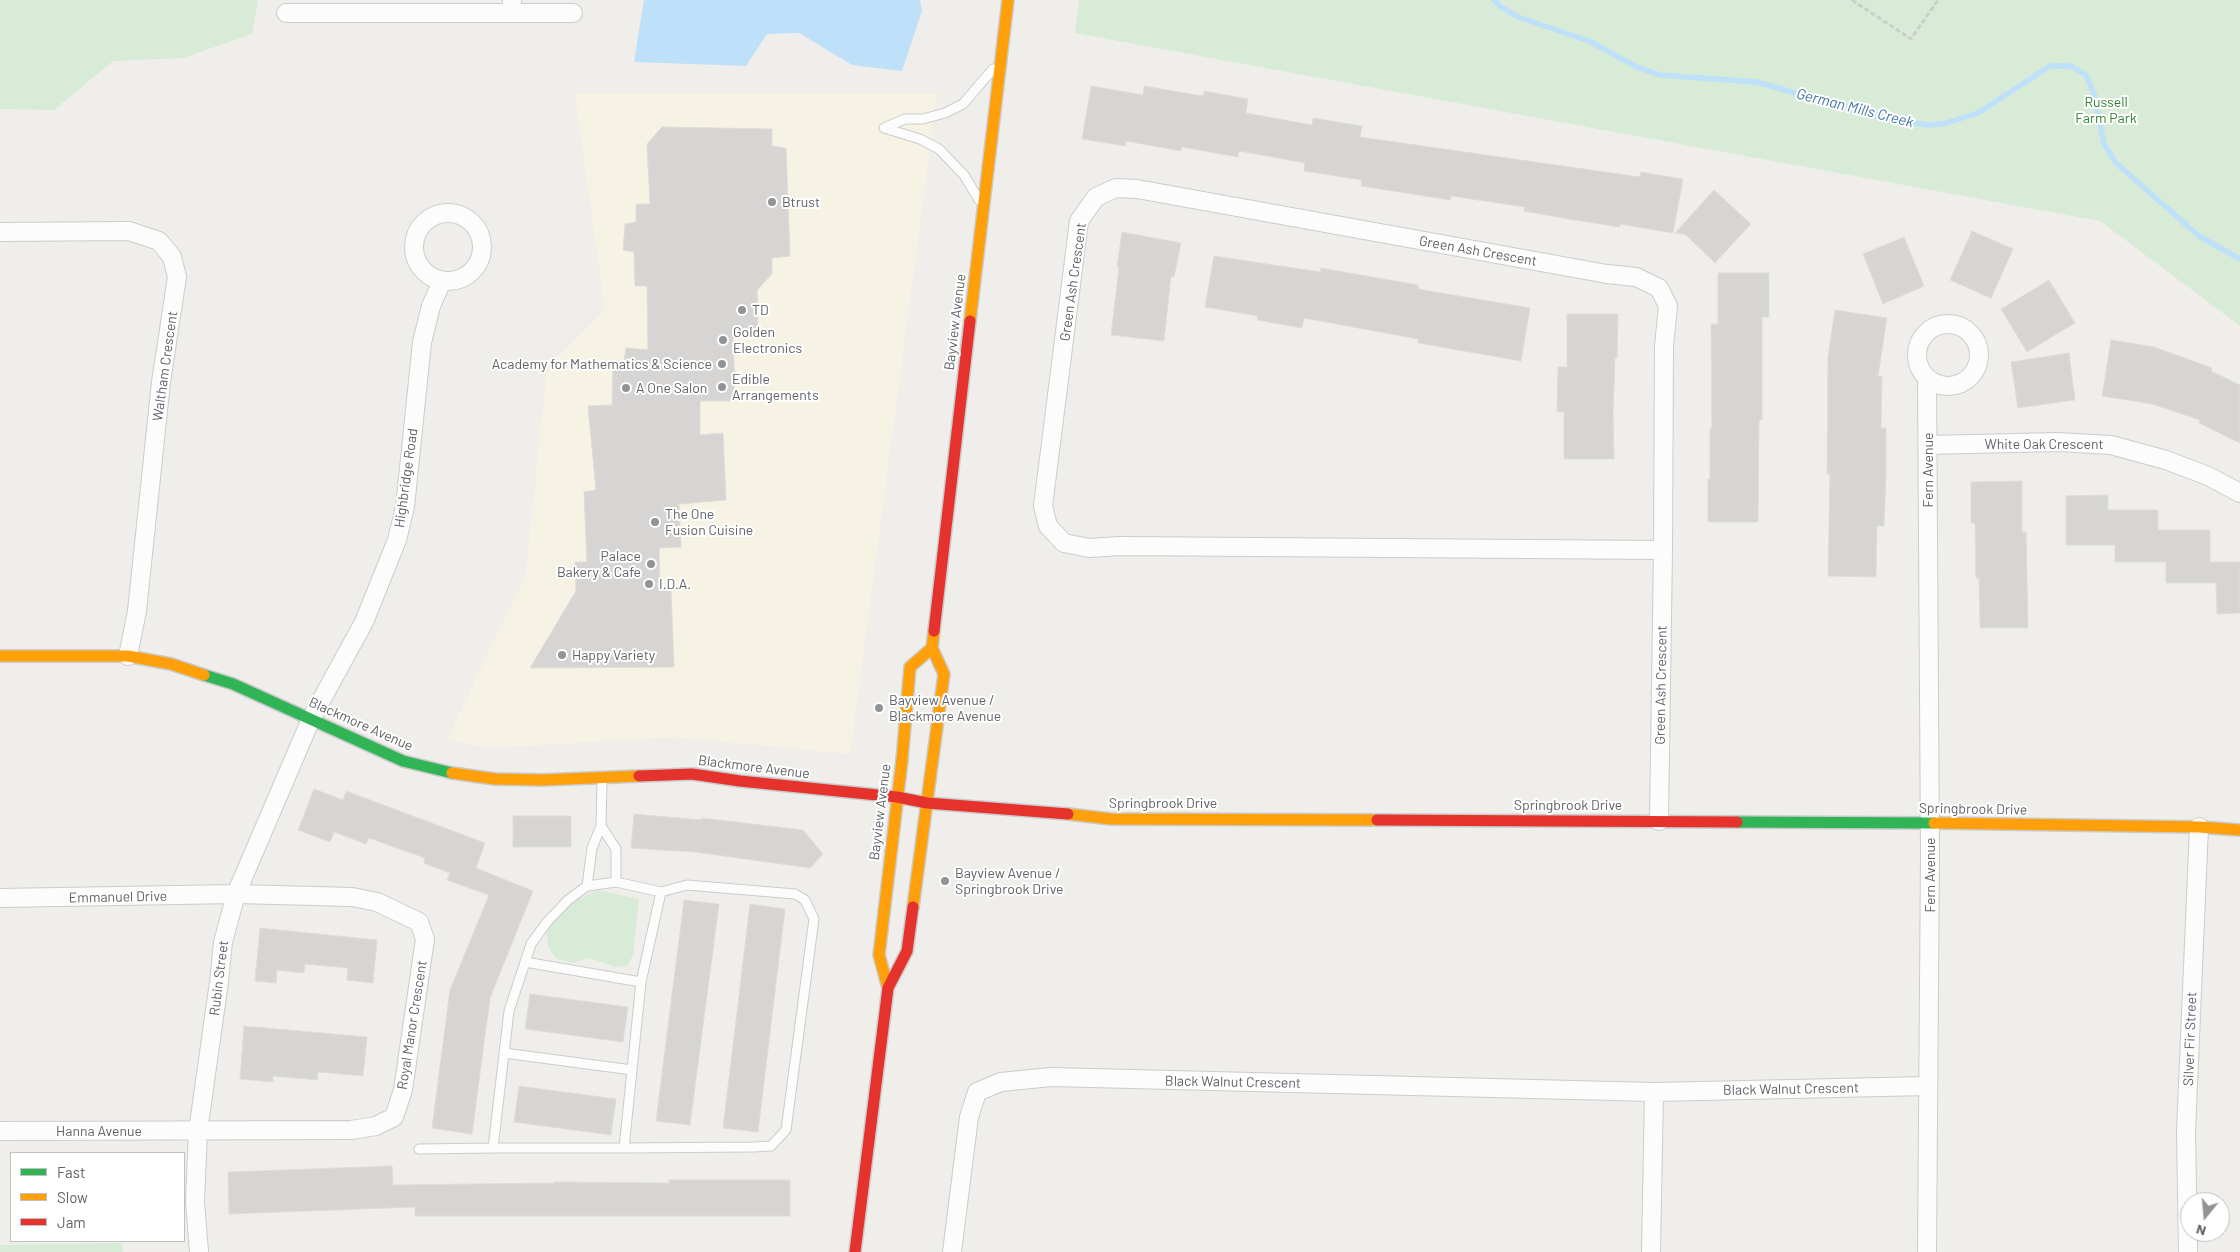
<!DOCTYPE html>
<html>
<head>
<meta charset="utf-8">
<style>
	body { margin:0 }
	#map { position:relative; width:2240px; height:1252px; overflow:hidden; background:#efeeea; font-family:Barlow,sans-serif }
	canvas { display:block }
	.legend { position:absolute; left:10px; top:1152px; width:175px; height:90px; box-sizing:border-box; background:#fff; border:1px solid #bfc1c3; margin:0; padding:6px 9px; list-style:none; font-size:15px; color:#5f6368 }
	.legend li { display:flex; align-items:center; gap:10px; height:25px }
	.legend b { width:25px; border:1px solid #bfc1c3 }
	.north { position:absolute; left:2180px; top:1192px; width:50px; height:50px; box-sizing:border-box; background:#fff; border:1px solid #bfc1c3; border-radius:50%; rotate:197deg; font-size:14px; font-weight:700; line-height:20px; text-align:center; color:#5f6368 }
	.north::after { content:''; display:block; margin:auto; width:18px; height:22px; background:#919496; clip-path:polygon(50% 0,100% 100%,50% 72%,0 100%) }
</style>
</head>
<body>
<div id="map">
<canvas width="2240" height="1252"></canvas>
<ul class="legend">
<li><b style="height:6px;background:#30b455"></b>Fast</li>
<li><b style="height:6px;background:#ff9f0a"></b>Slow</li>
<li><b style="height:6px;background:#e5322d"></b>Jam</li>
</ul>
<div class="north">N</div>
</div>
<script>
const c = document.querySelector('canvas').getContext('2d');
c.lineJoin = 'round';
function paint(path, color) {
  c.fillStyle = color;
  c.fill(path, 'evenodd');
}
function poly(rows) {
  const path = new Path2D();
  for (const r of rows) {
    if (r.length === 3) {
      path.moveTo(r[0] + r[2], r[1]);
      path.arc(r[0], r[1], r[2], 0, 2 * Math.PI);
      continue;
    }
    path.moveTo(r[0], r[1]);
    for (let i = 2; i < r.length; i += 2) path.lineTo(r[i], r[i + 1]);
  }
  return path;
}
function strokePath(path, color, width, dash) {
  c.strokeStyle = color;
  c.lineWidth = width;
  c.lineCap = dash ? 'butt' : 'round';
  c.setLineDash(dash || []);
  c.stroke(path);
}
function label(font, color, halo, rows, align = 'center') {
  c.font = font + ' Barlow,sans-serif';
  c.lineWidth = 4;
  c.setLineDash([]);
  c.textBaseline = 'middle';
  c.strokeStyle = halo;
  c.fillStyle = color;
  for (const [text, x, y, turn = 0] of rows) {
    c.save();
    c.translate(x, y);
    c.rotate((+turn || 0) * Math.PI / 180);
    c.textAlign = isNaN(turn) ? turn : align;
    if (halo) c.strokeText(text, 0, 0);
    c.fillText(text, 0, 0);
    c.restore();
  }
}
paint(poly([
	[575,94,937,94,850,754,674,737,490,748,447,740,526,574,547,368,605,310]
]), '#f7f3e4');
paint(poly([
	[0,0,258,0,252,34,183,58,113,61,54,110,0,109],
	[1079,0,2240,0,2240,326,2100,221,1075,33],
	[597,890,639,899,633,955,627,966,616,967,589,958,573,963,557,959,548,947,546,927,569,904],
	[122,1243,123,1252,0,1252,0,1245]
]), '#d8ebd6');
paint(poly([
	[644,0,920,0,922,11,902,71,852,65,799,33,767,34,746,66,634,62]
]), '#bfe0f9');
strokePath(poly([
	[1494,0,1501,7,1518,17,1589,41,1637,67,1660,75,1757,82,1876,116,1926,125,1943,124,1978,113,2050,66,2071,66,2086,75,2094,94,2104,144,2116,163,2199,236,2240,259]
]), '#bfe0f9', 5.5);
const building = poly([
	[1091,86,1143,95,1144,86,1203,96,1204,91,1248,99,1246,113,1312,125,1313,118,1362,126,1360,137,1640,177,1641,172,1683,179,1673,233,1620,224,1620,227,1568,219,1524,211,1525,207,1451,196,1450,200,1361,186,1362,180,1304,171,1305,163,1239,151,1238,157,1182,147,1181,151,1126,141,1126,146,1082,139,1091,86],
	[662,127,772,129,772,146,786,148,790,256,772,258,772,274,757,290,758,330,733,332,735,401,700,401,700,435,723,433,726,500,679,504,681,547,659,548,660,589,671,589,674,667,530,668,576,591,575,562,587,562,584,492,596,490,588,406,612,405,613,363,624,361,626,348,648,350,647,286,635,286,634,252,623,250,625,224,636,222,636,204,650,204,647,144,662,127],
	[1714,190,1751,224,1715,263,1686,235,1675,233,1714,190],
	[1972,231,2013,249,1991,298,1950,280,1972,231],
	[1122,232,1181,243,1174,277,1171,276,1164,341,1111,335,1119,267,1117,267,1122,232],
	[1904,237,1924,286,1883,304,1863,254,1904,237],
	[1214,256,1320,272,1321,268,1418,285,1418,289,1530,308,1521,361,1418,343,1418,339,1304,318,1302,328,1257,320,1258,316,1205,307,1214,256],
	[1718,273,1769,273,1769,317,1762,317,1762,420,1759,420,1758,522,1708,522,1708,479,1710,479,1710,428,1712,428,1711,324,1718,324,1718,273],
	[2049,280,2075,323,2027,352,2001,309,2049,280],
	[1835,310,1887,318,1878,376,1882,376,1881,428,1886,428,1886,474,1884,526,1877,526,1876,577,1828,576,1830,474,1827,474,1828,357,1835,310],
	[1567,314,1618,314,1617,358,1615,358,1613,413,1614,459,1564,459,1564,412,1557,412,1558,367,1567,367,1567,314],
	[2111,340,2154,347,2212,368,2211,371,2240,385,2240,443,2199,423,2200,420,2152,404,2102,396,2111,340],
	[2069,353,2075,400,2018,408,2011,362,2069,353],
	[2022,481,2022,532,2026,532,2028,628,1980,628,1979,578,1976,578,1975,523,1971,523,1971,482,2022,481],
	[2108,495,2108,510,2158,510,2158,530,2210,530,2210,562,2240,562,2240,613,2217,614,2216,583,2166,583,2166,562,2115,562,2115,545,2066,545,2066,496,2108,495],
	[314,789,343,800,346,791,485,843,476,868,533,891,490,998,472,1134,432,1128,450,990,489,895,447,880,450,873,424,863,425,858,369,838,366,844,334,832,330,842,298,830,314,789],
	[634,814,702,820,702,818,803,830,823,854,810,868,695,852,631,848,634,814],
	[513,816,571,816,571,847,513,847,513,816],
	[684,900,719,904,690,1125,656,1121,684,900],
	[750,904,785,909,758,1132,723,1128,750,904],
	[260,928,377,940,373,983,347,980,348,968,305,964,304,973,277,970,276,983,255,981,260,928],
	[530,994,628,1007,623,1042,525,1029,530,994],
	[244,1026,367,1037,363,1076,318,1072,317,1080,273,1076,273,1082,240,1079,244,1026],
	[519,1086,616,1099,611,1135,514,1122,519,1086],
	[392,1166,393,1185,554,1183,554,1182,669,1183,669,1180,790,1180,790,1216,415,1216,415,1207,229,1214,228,1172,392,1166]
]);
paint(building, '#d6d5d3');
strokePath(building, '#deddd9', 1);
const lane = poly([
	[884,128,905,119,923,119,945,113,963,104,993,69],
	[884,128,920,139,939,149,964,175,979,200],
	[601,826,616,849,616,882],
	[587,886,592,848,601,826,602,780],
	[525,962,641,982],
	[504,1053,632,1070],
	[624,1148,641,982,661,892],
	[419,1149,493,1148,624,1148,753,1147,771,1146,786,1130,814,919,805,900,795,894,687,885,661,892,616,882,587,886,568,900,547,922,531,944,509,1011,493,1148]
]);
const street = poly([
	[286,13,511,13,512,0],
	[511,13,573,13],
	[448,247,34],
	[0,232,129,231,159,241,172,257,177,277,161,382,137,611,128,656],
	[1948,355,31],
	[1927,378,1930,853,1927,1252],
	[1928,445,2058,442,2111,445,2166,460,2208,476,2240,493],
	[1659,821,1663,550,1664,346,1668,306,1659,288,1636,277,1607,274,1137,189,1116,188,1096,197,1079,221,1043,506,1048,526,1064,543,1089,548,1120,546,1663,550],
	[0,898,236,894,352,897,377,902,419,922,425,939,403,1090,394,1117,376,1126,351,1130,0,1131],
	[199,1252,195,1202,198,1131,219,982,223,942,236,894,311,719,364,622,397,540,405,507,422,342,431,306,442,281],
	[952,1252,969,1117,977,1092,1001,1082,1051,1077,1654,1092,1928,1086],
	[1651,1252,1654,1092],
	[2188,1252,2186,1131,2199,827]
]);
const fast = poly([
	[204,675,233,684,403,761,452,773],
	[1737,822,1934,823]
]);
const slow = poly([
	[970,321,1008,0],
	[0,656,128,656,171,664,204,675],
	[452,773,495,779,543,780,639,776],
	[1068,814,1111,819,1377,820],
	[1934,823,2199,827,2240,830],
	[913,907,944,674,932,648,934,631],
	[888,988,879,955,902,760,910,667,932,648]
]);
const jam = poly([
	[934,631,970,321],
	[639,776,692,774,740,781,897,797,927,803,1068,814],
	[1377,820,1737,822],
	[855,1252,888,988,907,951,913,907]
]);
strokePath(lane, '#cbcccc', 11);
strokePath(street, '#cbcccc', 20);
strokePath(fast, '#cacacb', 14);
strokePath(slow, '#cacacb', 14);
strokePath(jam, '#cacacb', 14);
strokePath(poly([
	[1852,0,1911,39,1938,0]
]), '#cacfcc', 3, [5, 2.5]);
strokePath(lane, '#fdfcfc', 9);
strokePath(street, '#fdfcfc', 18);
strokePath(fast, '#30b455', 11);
strokePath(slow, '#ff9f0a', 11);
strokePath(jam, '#e5322d', 11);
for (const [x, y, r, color] of [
	[772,202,5,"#919496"],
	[742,310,5,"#919496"],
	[723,340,5,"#919496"],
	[722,364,5,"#919496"],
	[722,387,5,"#919496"],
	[626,388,5,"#919496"],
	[655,522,5,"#919496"],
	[651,564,5,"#919496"],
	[649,584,5,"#919496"],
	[562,655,5,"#919496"],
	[879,708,5,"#919496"],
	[945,881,5,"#919496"]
]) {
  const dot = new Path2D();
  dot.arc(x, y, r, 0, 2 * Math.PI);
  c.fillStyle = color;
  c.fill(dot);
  strokePath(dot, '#fff', 2);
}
label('14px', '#348238', '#fff', [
	["Russell",2106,102],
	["Farm Park",2106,118]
]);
label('14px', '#5f6368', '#fff', [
	["Btrust",782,202],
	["TD",752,310],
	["Golden",733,332],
	["Electronics",733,348],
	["Academy for Mathematics & Science",712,364,"right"],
	["Edible",732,379],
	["Arrangements",732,395],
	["A One Salon",636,388],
	["The One",665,514],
	["Fusion Cuisine",665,530],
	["Palace",641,556,"right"],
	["Bakery & Cafe",641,572,"right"],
	["I.D.A.",659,584],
	["Happy Variety",572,655],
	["Bayview Avenue /",889,700],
	["Blackmore Avenue",889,716],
	["Bayview Avenue /",955,873],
	["Springbrook Drive",955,889]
], 'left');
label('14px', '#5f6368', '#fff', [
	["Green Ash Crescent",1478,251,10],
	["Green Ash Crescent",1073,282,-82],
	["Bayview Avenue",955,322,-83],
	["Waltham Crescent",165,366,-82],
	["White Oak Crescent",2044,444],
	["Fern Avenue",1928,470,-90],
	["Highbridge Road",406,478,-82],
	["Green Ash Crescent",1661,685,-89],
	["Blackmore Avenue",361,724,24],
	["Blackmore Avenue",754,767,7],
	["Springbrook Drive",1163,803],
	["Springbrook Drive",1568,805],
	["Springbrook Drive",1973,809,1],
	["Bayview Avenue",880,812,-83],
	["Fern Avenue",1930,875,-90],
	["Emmanuel Drive",118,897,-1],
	["Rubin Street",219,978,-83],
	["Royal Manor Crescent",412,1025,-81],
	["Silver Fir Street",2190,1039,-88],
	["Black Walnut Crescent",1233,1082,1],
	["Black Walnut Crescent",1791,1089,-1],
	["Hanna Avenue",99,1131]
]);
label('italic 15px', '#4174aa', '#fff', [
	["German Mills Creek",1855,108,14]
]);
</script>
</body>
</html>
